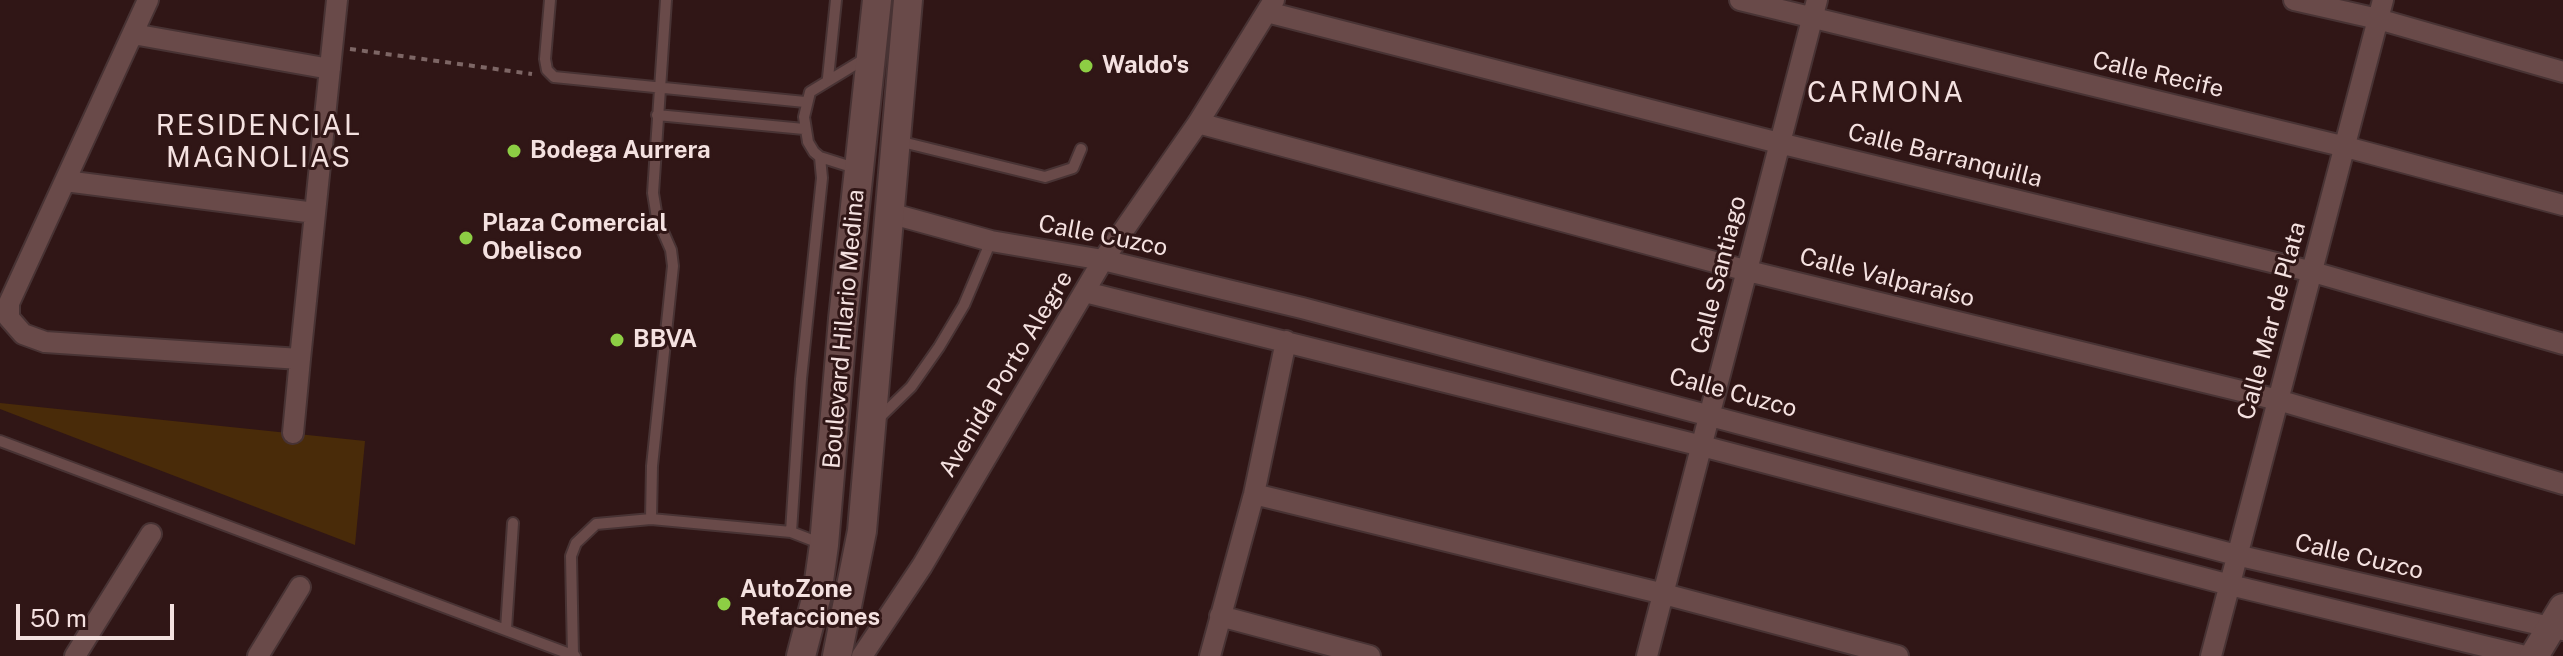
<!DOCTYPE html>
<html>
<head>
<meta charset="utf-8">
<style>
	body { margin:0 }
	#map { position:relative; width:2563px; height:656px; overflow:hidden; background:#301616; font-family:"Public Sans",sans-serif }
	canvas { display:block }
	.scale { position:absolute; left:16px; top:604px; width:158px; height:36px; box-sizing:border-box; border:4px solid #f4e1e0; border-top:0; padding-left:10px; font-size:24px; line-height:28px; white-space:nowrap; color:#f4e1e0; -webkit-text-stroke:6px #301616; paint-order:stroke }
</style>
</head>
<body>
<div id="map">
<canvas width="2563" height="656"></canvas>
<div class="scale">50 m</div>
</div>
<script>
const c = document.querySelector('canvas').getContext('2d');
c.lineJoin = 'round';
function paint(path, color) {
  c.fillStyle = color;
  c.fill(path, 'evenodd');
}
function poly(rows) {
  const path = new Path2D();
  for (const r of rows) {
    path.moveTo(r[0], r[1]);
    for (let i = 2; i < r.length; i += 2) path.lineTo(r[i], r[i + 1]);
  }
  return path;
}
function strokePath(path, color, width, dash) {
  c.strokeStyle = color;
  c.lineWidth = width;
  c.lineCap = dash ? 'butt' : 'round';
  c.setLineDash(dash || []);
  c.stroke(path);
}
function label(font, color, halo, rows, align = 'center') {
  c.font = font + ' "Public Sans",sans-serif';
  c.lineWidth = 6;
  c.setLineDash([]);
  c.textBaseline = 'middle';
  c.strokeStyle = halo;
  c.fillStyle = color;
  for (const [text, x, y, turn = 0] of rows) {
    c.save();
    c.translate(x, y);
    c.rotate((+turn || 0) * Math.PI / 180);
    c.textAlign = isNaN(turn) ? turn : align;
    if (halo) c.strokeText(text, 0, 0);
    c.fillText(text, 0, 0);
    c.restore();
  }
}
paint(poly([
	[0,403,365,441,355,545,0,409]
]), '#492b09');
const lane = poly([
	[550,0,545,59,547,70,554,77,805,102],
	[666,0,653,193,657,218,671,250,673,266,652,466,651,519,791,532,822,544],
	[828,78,836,0],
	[657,115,804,129],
	[898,141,1045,177,1073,168,1081,149],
	[858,169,820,157,814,152,808,142,804,117,810,92,866,58],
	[877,420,911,387,939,347,964,305,991,241],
	[0,441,575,656],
	[791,532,801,379,822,178,820,157],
	[506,629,513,523],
	[573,655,571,556,576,543,596,524,651,519]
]);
const street = poly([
	[148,0,9,303,9,318,23,334,45,342,300,359,337,0],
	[1740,0,2346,147,2563,205],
	[2294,0,2378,19,2563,72],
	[1267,12,1779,143,2313,272,2563,344],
	[133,34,330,69],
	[1198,123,1748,271,2278,400,2563,484],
	[65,181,315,213],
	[889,213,991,241,1103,260,1302,308,2236,555,2563,630],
	[1085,292,1702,446,2230,585,2525,656],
	[293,433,300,359],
	[1254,494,1664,594,1898,656],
	[1220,616,1370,656],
	[75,656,151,534],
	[258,656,300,587],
	[862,656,922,566,1103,260,1198,123,1274,0],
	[1210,656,1254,494,1286,341],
	[1647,656,1817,0],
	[2211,656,2383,0]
]);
const secondary = poly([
	[801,656,817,595,824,545,843,319,877,0],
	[837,656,862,531,908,0],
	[2534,656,2563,608]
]);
strokePath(lane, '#483334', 14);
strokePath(street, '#483334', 24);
strokePath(secondary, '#483334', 32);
strokePath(poly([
	[350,49,532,74]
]), '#7d6665', 4, [6, 6]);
strokePath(lane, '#694a49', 10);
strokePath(street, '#694a49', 20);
strokePath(secondary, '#694a49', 28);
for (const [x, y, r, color] of [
	[1086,66,8,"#8dce44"],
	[514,151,8,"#8dce44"],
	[466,238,8,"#8dce44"],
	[617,340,8,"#8dce44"],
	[724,604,8,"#8dce44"]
]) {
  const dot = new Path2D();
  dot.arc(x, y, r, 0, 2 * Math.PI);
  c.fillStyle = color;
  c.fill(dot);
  strokePath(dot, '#301616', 3);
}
label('bold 24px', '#f4e1e0', '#301616', [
	["Waldo's",1102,66],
	["Bodega Aurrera",530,151],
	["Plaza Comercial",482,224],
	["Obelisco",482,252],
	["BBVA",633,340],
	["AutoZone",740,590],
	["Refacciones",740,618]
], 'left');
label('24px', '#f4e1e0', '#301616', [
	["Calle Recife",2158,75,13],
	["Calle Barranquilla",1945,156,14],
	["Calle Cuzco",1103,236,11],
	["Calle Santiago",1719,275,-76],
	["Calle Valparaíso",1887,278,14],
	["Calle Mar de Plata",2272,321,-75],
	["Boulevard Hilario Medina",844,329,-85],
	["Avenida Porto Alegre",1006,374,-59],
	["Calle Cuzco",1733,393,15],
	["Calle Cuzco",2359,557,13]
]);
c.letterSpacing = '2px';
label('28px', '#f4e1e0', '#301616', [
	["CARMONA",1886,93],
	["RESIDENCIAL",259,126],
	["MAGNOLIAS",259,158]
]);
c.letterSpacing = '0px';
</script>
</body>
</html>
